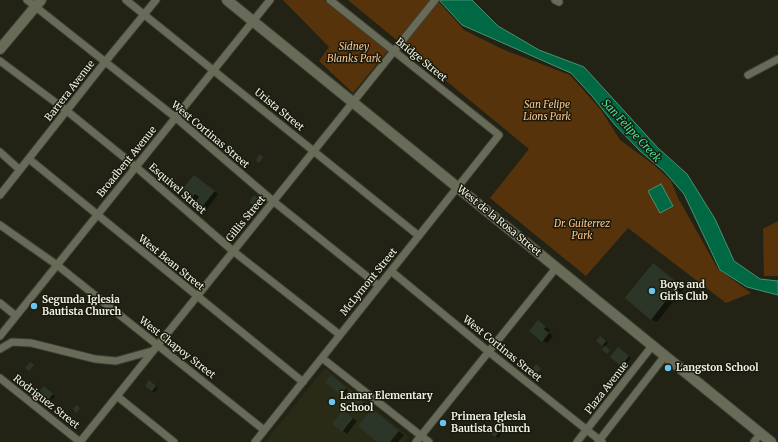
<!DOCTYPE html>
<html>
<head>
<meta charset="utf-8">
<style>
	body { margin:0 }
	canvas { display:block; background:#222315 }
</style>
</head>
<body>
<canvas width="778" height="442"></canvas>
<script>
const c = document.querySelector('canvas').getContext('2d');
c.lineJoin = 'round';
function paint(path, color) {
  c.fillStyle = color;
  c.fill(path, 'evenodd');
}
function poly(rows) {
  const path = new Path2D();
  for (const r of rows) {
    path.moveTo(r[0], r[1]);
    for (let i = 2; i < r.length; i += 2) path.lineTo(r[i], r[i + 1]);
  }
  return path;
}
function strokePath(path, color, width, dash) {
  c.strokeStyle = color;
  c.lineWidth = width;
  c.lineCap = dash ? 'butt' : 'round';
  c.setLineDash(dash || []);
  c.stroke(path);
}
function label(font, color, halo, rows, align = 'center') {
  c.font = font + ' Merriweather,serif';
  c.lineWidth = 3;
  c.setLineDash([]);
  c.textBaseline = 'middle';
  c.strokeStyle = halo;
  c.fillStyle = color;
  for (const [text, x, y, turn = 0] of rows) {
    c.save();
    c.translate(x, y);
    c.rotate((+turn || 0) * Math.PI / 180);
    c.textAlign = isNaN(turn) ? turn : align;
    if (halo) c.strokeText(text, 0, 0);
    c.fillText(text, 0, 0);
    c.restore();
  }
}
paint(poly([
	[325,368,409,437,405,442,265,442]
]), '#2a2b16');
paint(poly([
	[283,0,324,0,390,48,353,93,319,61,329,47],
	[348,0,437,0,464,30,502,49,570,75,601,110,620,140,654,165,671,181,678,198,718,269,751,293,726,303,628,228,586,276,490,198,529,149],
	[778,221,778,276,764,276,763,229]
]), '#57330c');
const water = poly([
	[439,0,472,0,498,26,539,50,584,67,658,148,687,174,715,219,734,261,760,279,778,281,778,295,747,287,720,270,684,194,664,171,640,151,615,125,592,96,571,73,462,25,439,0],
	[661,184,673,206,660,213,648,191,661,184]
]);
paint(water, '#006842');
strokePath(water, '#489174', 1);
paint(poly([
	[198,179,218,194,207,209,183,191],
	[257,198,264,203,260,209,258,207],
	[653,264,684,288,657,322,651,319],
	[542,324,550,330,548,332,553,336,547,343,543,341],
	[603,339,608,343,605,346,602,345],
	[621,350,631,358,624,366,622,365],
	[334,378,348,390,344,395,342,394],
	[152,383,158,388,155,392,152,391],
	[46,389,55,396,52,400,40,392],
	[353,393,366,404,361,409,359,408],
	[372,410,404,435,398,442,379,442],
	[343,411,357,421,347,434,333,423],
	[497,429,502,433,498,438,490,432]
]), '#0007');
paint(poly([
	[260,154,263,157,259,163,256,160],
	[194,175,215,191,202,207,195,202,199,197,195,194,191,199,181,191],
	[254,195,262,201,257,208,249,202],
	[653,263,679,284,651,320,625,298],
	[538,320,546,327,544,329,549,333,542,342,529,331],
	[600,336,606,341,602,346,596,341],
	[605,346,610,350,607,354,602,350],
	[618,347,629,356,621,366,610,357],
	[30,362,34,365,29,371,25,368],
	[536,364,541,368,537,373,532,369],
	[331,375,346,388,341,395,325,382],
	[149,380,156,386,152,391,145,386],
	[44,386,53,394,48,400,39,392],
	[350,390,364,402,358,409,344,397],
	[77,405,80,408,76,413,73,409],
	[372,409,399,431,390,442,377,442,358,426],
	[343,410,353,418,342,432,332,424],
	[494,426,500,431,495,437,489,432]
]), '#2c3628');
const street = poly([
	[27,0,175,117,273,201,379,286],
	[126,0,419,236],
	[555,0,559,2],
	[0,61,67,111,136,167,233,251,340,335],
	[748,75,778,59],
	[0,152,20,170],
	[29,159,303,382],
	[0,195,105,62,156,0],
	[0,225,57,265,264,430],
	[391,271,489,352,602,442],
	[0,303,16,316],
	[0,336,270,0],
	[0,349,12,342,31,343,95,359,116,361,152,351],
	[322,358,429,442],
	[0,378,80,442],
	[117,396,174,442],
	[80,442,435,0],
	[255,442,499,135,330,0],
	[416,442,556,268],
	[577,442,652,346],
	[598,442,664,357],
	[754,442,760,434]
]);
const secondary = poly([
	[227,0,771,442],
	[0,49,41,0]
]);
strokePath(street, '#3e3f34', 9);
strokePath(secondary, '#3e3f34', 12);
strokePath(street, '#696b59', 7);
strokePath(secondary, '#696b59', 10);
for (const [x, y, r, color] of [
	[652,291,4,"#69c4f0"],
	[34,306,4,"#69c4f0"],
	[668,368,4,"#69c4f0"],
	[332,402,4,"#69c4f0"],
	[443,423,4,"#69c4f0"]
]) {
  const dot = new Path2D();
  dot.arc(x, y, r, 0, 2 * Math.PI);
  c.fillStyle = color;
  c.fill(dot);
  strokePath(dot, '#191a0b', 1.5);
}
label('italic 10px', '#fbc18c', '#191a0b', [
	["Sidney",354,47],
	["Blanks Park",354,59],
	["San Felipe",547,105],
	["Lions Park",547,117],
	["Dr. Guiterrez",582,224],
	["Park",582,236]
]);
label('10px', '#eff1e7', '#191a0b', [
	["Bridge Street",421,60,39],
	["Barrera Avenue",70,91,-52],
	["Urista Street",279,110,39],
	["West Cortinas Street",210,135,40],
	["Broadbent Avenue",127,162,-51],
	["Esquivel Street",177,189,41],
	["Gillis Street",246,219,-51],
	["West de la Rosa Street",499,221,39],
	["West Bean Street",171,263,39],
	["McLymont Street",369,282,-51],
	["West Chapoy Street",177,348,38],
	["West Cortinas Street",502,349,39],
	["Plaza Avenue",607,388,-52],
	["Rodriguez Street",46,402,38]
]);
label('bold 10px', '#eff1e7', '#191a0b', [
	["Boys and",660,285],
	["Girls Club",660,297],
	["Segunda Iglesia",42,300],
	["Bautista Church",42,312],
	["Langston School",676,368],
	["Lamar Elementary",340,396],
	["School",340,408],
	["Primera Iglesia",451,417],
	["Bautista Church",451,429]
], 'left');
label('italic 11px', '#46de9b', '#191a0b', [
	["San Felipe Creek",631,131,47]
]);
</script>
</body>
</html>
